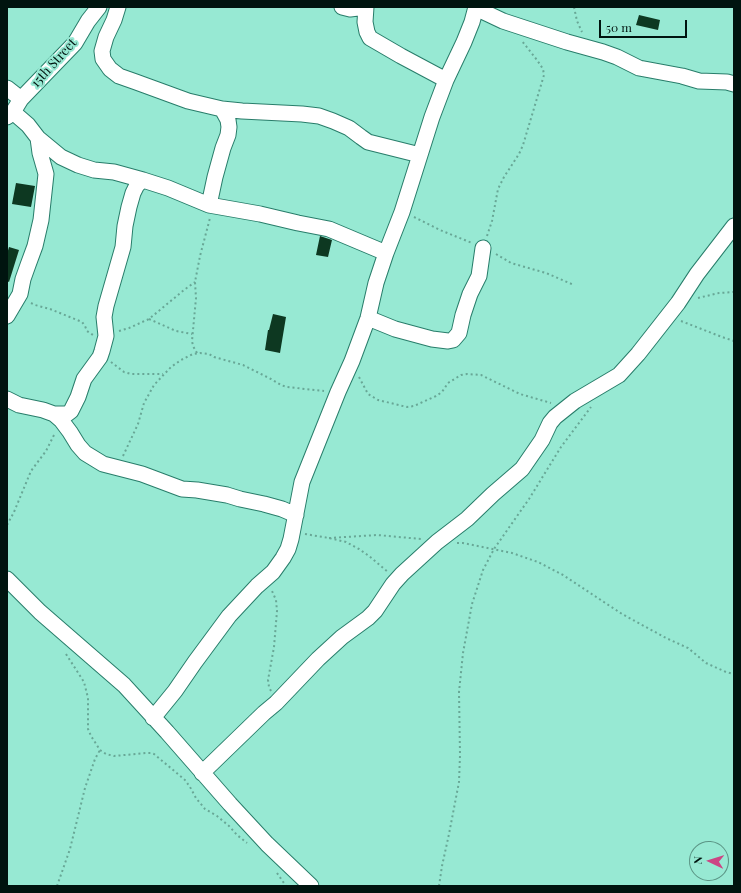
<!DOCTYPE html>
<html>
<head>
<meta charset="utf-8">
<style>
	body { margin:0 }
	#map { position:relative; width:741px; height:893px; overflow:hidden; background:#97e9d3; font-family:"Playfair Display",serif }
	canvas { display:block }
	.frame { position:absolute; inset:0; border:8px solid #00140f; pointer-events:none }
	.north { position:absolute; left:689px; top:841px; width:40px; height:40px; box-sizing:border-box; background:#97e9d3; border:1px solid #5b9485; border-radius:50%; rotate:274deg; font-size:11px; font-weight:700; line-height:16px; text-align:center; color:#00140f }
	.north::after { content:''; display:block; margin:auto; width:14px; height:18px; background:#cc4584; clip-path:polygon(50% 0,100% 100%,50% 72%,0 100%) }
	.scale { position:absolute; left:599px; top:20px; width:88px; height:18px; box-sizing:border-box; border:2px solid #00140f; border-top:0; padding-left:5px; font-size:12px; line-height:14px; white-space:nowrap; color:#00140f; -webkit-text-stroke:3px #97e9d3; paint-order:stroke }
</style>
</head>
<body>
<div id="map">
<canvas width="741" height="893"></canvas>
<div class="frame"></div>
<div class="north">N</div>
<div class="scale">50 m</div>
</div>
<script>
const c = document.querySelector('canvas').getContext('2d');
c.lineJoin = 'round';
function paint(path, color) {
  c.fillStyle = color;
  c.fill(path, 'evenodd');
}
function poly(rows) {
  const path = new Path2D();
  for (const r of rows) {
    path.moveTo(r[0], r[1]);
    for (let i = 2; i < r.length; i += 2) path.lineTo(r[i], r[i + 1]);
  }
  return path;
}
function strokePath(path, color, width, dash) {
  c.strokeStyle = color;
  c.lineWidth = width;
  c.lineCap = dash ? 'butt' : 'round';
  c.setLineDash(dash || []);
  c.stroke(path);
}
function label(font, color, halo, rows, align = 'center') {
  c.font = font + ' "Playfair Display",serif';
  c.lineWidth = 4;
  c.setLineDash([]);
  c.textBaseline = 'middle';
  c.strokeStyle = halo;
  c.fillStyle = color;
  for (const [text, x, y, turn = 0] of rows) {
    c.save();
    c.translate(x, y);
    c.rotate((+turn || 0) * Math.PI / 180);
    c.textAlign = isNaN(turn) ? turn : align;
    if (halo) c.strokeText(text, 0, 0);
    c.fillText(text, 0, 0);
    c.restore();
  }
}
paint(poly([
	[639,15,660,20,658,30,636,25],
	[16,183,35,186,31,207,12,204],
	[320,236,332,240,328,257,316,255],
	[9,247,19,250,9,282,7,281,7,254],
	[273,314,286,317,280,353,265,350,268,330,269,330]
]), '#0d3821');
const minor = poly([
	[118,7,114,20,106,37,102,51,103,59,110,69,119,76,136,82,188,101,222,109,228,120,229,127,228,135,223,148,215,177,209,205],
	[342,7,350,9,366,7],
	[366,7,365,22,367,32,370,38,401,56,446,80],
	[479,7,484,12,503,21,567,42,603,52,617,57,639,68,682,76,699,81,727,82,734,84],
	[7,88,21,99],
	[222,109,242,111,302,114,319,116,333,121,349,128,361,137,368,142,420,155],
	[13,112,28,125,38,138,61,157,78,165,94,170,114,172,143,180,168,188,209,205,260,214,298,223,329,229,386,253],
	[7,117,13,112,21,99,75,43,88,21,99,7],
	[7,316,20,294,23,279,28,265,35,246,41,220,46,174,40,153,38,138],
	[368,318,395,329,432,339,448,341,453,340,459,333,463,315,470,294,479,276,483,248],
	[7,399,19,405,43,410,54,414,61,420,70,432,78,445,85,453,103,464,142,474,182,489,197,490,227,495,240,499,264,504,282,509,296,515],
	[54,414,67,414,71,411,78,397,84,379,100,357,102,351,106,336,104,317,106,306,123,247,125,226,129,207,133,193,137,185,143,180],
	[7,579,40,612,124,685,167,732,230,804,267,844,311,886],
	[153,718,175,691,195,662,229,616,257,586,273,572,283,558,288,549,291,539,302,482,338,392,352,361,368,318,376,283,386,253,402,212,432,117,446,80,464,42,472,22,476,7],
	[202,773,264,713,276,703,318,659,342,637,368,618,375,611,393,584,402,574,437,542,467,519,493,494,522,469,542,440,550,423,555,417,575,401,619,375,638,354,678,303,697,274,734,226]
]);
strokePath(minor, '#287d6a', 17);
strokePath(poly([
	[574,7,577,21,582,32],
	[414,217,440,230,472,243],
	[487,236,492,221,498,189,504,177,519,154,523,145,544,75,543,69,537,60,522,41],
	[496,254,511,263,546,273,574,285],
	[698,298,719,293,734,292],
	[31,303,35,305,50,309,82,322,85,326,87,331,93,335],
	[149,319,176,331,192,334],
	[681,321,722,337,734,341],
	[119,331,129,328,149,319,184,290,195,282],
	[197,353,193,346,192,341,196,298,195,282,200,256,210,218],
	[111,362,124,372,131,374,163,374],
	[359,377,368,394,378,400,407,407,414,406,436,396,442,392,448,383,461,375,467,374,481,375,520,394,551,403],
	[123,456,138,424,144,403,154,385,171,367,181,360,193,354,200,353,209,354,214,357,243,365,271,379,281,385,287,387,324,391],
	[7,525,14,512,31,471,46,451,55,433],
	[305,534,329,538,346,542,359,549,369,556,388,572],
	[329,538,377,535,421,539],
	[457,543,463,543,512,553,538,562,563,575,622,614,666,638,688,648,706,663,726,672,734,674],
	[66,654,84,682,88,698,88,729,91,736,100,750,106,754,114,756,146,753,151,753,154,754,185,780,190,787,196,798,205,809,217,816,229,826,237,835,247,843],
	[271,691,269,687,268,680,274,647,277,611,276,600,272,591],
	[277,873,286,886],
	[57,886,70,849,85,788,95,759,100,750],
	[439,886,442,866,449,834,459,782,460,755,459,692,463,653,472,604,483,570,494,549,529,499,561,447,591,407]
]), '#68a796', 2, [2, 3]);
strokePath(minor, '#fff', 15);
label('13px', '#00140f', '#97e9d3', [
	["15th Street",54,63,-48]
]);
</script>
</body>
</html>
